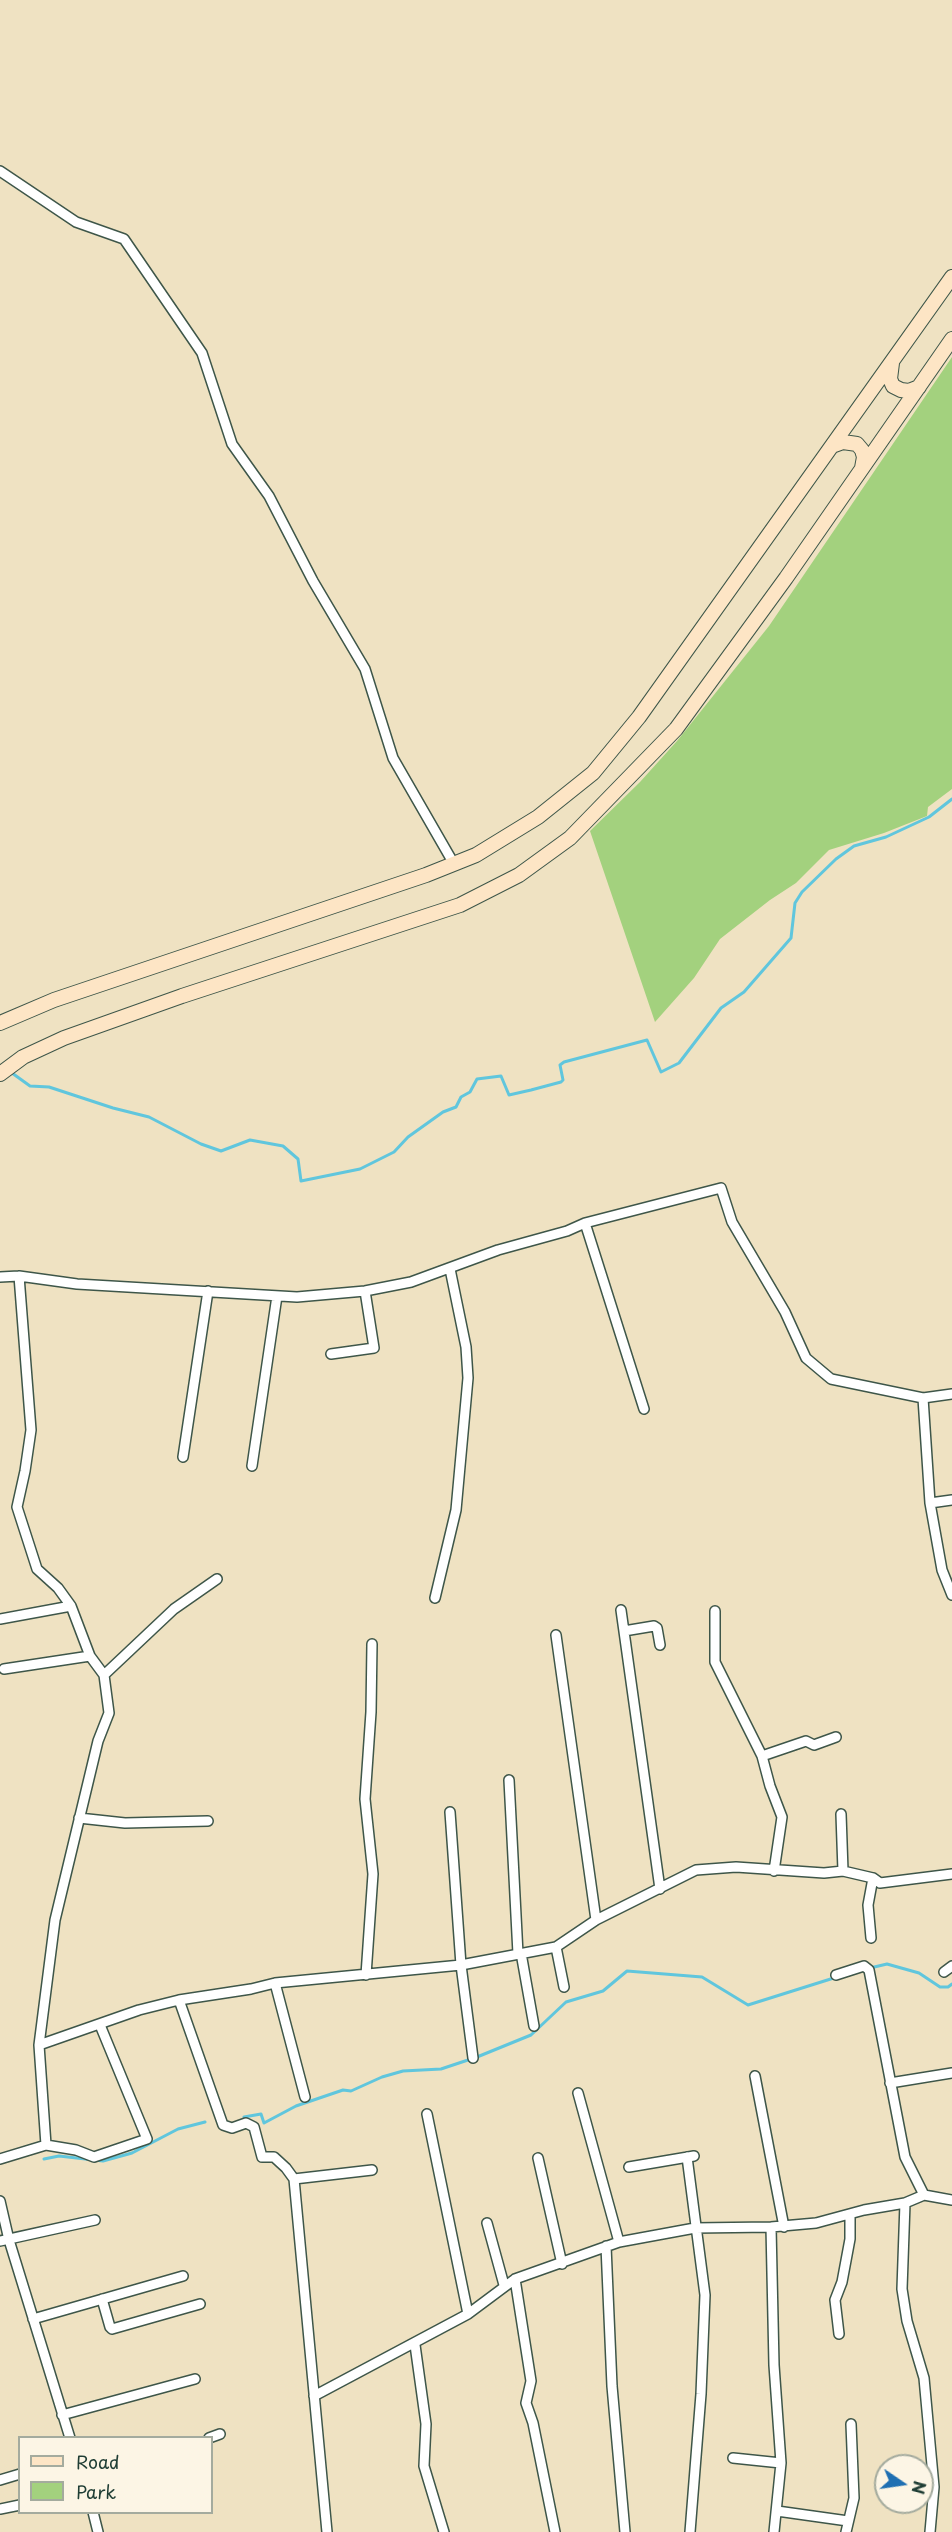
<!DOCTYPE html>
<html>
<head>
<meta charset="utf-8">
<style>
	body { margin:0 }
	#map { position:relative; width:952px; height:2532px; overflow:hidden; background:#efe2c2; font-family:"Playpen Sans",sans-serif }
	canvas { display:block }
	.legend { position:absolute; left:18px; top:2436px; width:195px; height:78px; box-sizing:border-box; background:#fcf5e5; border:2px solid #a4ab9e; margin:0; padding:8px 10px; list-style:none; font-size:18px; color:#1f3d34 }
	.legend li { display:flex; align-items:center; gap:12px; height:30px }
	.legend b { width:30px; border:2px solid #a4ab9e }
	.north { position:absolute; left:874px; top:2454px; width:60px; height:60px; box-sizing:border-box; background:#fcf5e5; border:2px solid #a4ab9e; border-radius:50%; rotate:103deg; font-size:16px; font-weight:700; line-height:24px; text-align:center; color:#1f3d34 }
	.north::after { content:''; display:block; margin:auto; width:21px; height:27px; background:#1f6fb2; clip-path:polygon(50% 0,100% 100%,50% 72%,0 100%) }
</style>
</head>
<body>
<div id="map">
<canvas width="952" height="2532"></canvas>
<ul class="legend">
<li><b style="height:8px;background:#fde5c5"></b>Road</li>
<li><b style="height:16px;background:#a3d17e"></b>Park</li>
</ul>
<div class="north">N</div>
</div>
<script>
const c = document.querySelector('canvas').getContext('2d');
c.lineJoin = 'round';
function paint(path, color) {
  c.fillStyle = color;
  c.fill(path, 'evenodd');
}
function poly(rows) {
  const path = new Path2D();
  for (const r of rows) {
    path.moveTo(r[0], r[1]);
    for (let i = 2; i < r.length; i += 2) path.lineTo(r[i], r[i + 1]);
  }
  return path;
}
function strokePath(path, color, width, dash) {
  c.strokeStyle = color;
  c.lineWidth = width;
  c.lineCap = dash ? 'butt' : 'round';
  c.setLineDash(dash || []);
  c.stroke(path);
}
paint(poly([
	[952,357,952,789,928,807,927,816,884,833,829,850,796,883,770,900,720,939,694,978,655,1022,590,831,640,782,677,741,769,626]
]), '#a3d17e');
strokePath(poly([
	[12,1073,30,1086,49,1087,113,1108,149,1117,201,1144,221,1151,250,1140,283,1146,298,1159,301,1181,360,1169,394,1152,408,1137,443,1112,456,1107,461,1097,470,1092,477,1079,501,1076,509,1095,531,1090,561,1082,563,1080,560,1065,564,1062,647,1040,661,1072,679,1063,721,1008,744,992,791,938,795,903,802,892,836,859,854,846,886,837,929,817,952,799],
	[870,1968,887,1964,919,1973,940,1987,948,1987,952,1984],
	[244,2117,261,2114,264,2123,296,2106,343,2090,351,2091,382,2077,403,2071,441,2069,477,2057,531,2035,566,2002,603,1991,627,1971,702,1977,748,2005,837,1977],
	[44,2159,59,2156,103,2161,132,2153,178,2129,205,2122]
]), '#60c6dd', 3);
const street = poly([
	[0,171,76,222,124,239,202,353,232,444,269,496,313,581,365,669,393,758,454,864],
	[585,1223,644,1409],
	[19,1276,31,1430,25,1471,17,1507,37,1569,58,1588,71,1606,90,1656,104,1675,109,1713,98,1741,55,1920,39,2045,46,2145],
	[0,1277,19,1276,77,1284,297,1297,365,1291,411,1282,498,1250,567,1231,585,1223,721,1188,732,1222,785,1312,806,1358,831,1379,923,1398,952,1394],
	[331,1354,374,1348,365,1291],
	[923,1398,930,1503,942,1570,952,1595],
	[183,1457,208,1291],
	[252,1466,277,1296],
	[930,1503,952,1500],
	[435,1598,456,1510,468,1378,466,1347,450,1269],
	[621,1610,660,1889],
	[715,1611,715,1662,762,1756,770,1786,782,1817,774,1871],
	[0,1619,71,1606],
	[624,1631,654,1626,657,1628,660,1645],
	[556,1635,596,1920],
	[4,1669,90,1656],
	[104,1675,174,1609,217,1579],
	[762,1756,806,1741,814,1745,836,1737],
	[509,1780,518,1954],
	[450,1812,461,1965,473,2058],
	[841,1814,843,1871],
	[79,1818,125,1823,208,1821],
	[871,1938,868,1905,873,1878],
	[556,1947,564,1987],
	[521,1953,534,2026],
	[944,1972,952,1966],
	[366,1975,373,1874,365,1799,371,1712,372,1644],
	[836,1975,864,1966,869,1970,905,2157,924,2195],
	[275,1983,305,2097],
	[179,2000,223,2125,232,2128,246,2123,254,2127,262,2157,274,2157,286,2168,294,2179,327,2532],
	[39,2045,139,2010,179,2000,251,1989,275,1983,461,1965,556,1947,596,1920,696,1870,736,1867,824,1873,843,1871,873,1878,880,1883,952,1874],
	[755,2076,784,2227],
	[890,2083,952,2073],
	[578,2093,619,2242],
	[427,2114,468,2314],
	[687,2157,705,2295,701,2394,690,2532],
	[538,2158,562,2264],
	[0,2159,46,2145,76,2150,94,2157,147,2139,100,2025],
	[629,2167,694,2156],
	[294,2179,372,2170],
	[0,2201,9,2240,70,2438],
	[905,2203,902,2289,907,2321,924,2378,934,2487,930,2532],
	[487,2223,504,2285],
	[771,2227,774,2365,781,2463,774,2532],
	[0,2241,95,2220],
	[606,2246,612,2386,625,2532],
	[515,2279,531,2381,526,2403,533,2423,555,2532],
	[102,2299,110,2327,112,2329,200,2304],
	[33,2319,183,2276],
	[839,2334,835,2300,842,2282,850,2239,850,2215],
	[415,2345,426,2424,424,2466,444,2532],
	[314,2396,468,2314,515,2279,619,2242,695,2228,771,2227,816,2223,864,2210,905,2203,924,2195,952,2200],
	[62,2415,195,2379],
	[209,2438,220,2434],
	[733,2458,781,2463],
	[0,2480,20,2474],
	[0,2509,20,2505],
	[777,2511,848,2521],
	[93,2512,98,2532],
	[846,2532,854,2498,851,2424]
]);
const secondary = poly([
	[892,363,890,379,893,386,901,390,909,391,919,387],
	[832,446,843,442,857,444,862,450,864,457,862,468],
	[0,1023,54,1000,426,875,476,855,538,817,593,773,639,717,952,277],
	[0,1074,23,1057,64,1038,182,996,460,905,519,875,570,838,676,729,786,578,952,339]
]);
strokePath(street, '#3e5649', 12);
strokePath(secondary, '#3e5649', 16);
strokePath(street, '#fff', 9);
strokePath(secondary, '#fde5c5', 14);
</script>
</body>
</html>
